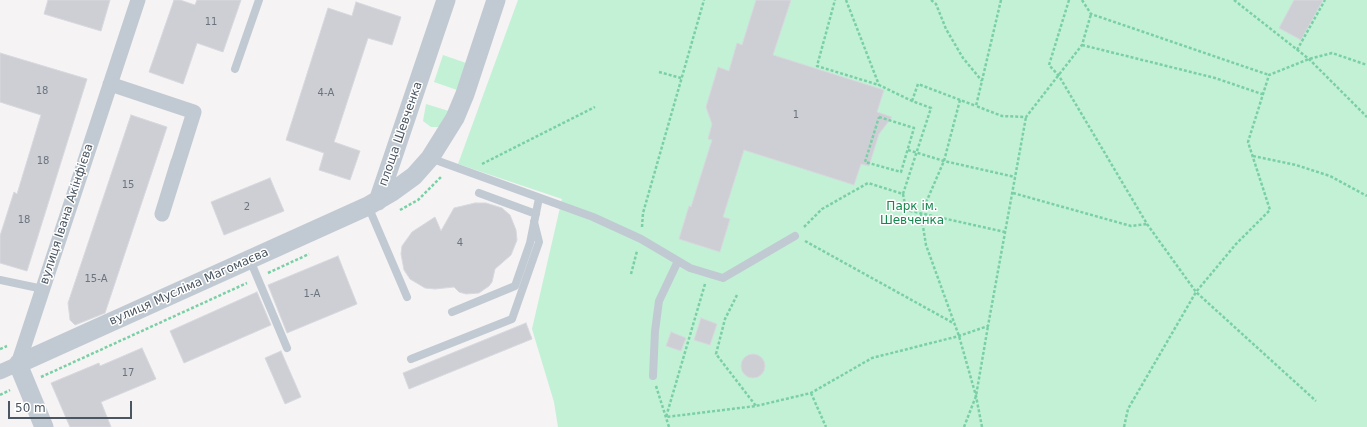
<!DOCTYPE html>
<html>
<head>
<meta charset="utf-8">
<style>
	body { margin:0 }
	#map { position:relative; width:1367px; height:427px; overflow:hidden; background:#f5f3f3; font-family:"DejaVu Sans",sans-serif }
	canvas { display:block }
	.scale { position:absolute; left:8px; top:401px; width:124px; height:18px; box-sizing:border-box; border:2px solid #4a5661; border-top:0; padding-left:5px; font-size:12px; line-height:14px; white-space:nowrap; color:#4a5661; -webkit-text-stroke:3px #fff; paint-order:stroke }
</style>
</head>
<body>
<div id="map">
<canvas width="1367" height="427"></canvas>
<div class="scale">50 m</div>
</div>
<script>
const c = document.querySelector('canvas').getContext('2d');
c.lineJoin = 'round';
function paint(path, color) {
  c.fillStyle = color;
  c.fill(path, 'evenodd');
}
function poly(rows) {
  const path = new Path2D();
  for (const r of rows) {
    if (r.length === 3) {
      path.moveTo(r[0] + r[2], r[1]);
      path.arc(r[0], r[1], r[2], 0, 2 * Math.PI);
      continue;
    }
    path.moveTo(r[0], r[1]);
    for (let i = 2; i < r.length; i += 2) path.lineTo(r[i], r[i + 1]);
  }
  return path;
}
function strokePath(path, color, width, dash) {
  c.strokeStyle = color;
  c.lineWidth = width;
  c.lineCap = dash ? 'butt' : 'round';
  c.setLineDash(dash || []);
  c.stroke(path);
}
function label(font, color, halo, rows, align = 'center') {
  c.font = font + ' "DejaVu Sans",sans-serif';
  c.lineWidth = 3;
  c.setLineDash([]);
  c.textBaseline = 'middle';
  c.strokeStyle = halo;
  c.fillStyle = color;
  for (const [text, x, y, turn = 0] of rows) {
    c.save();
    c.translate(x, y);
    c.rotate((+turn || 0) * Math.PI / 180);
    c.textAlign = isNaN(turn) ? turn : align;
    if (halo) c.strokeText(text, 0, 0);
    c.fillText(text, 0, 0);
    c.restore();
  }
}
paint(poly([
	[518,0,1367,0,1367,427,558,427,554,402,532,329,562,199,458,164],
	[443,55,469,64,460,91,434,82],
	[426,104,452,112,440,127,431,127,423,121]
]), '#c3f1d5');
const building = poly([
	[48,0,110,0,101,31,44,14,48,0],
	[174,0,180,0,195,5,197,0,241,0,223,52,197,43,183,84,149,72,174,0],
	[756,0,791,0,773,55,884,90,877,112,892,117,879,134,869,166,861,164,854,185,744,150,723,217,730,219,720,252,679,239,689,206,691,207,712,140,708,139,712,124,706,107,718,67,729,71,737,43,742,45,756,0],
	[1294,0,1323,0,1301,40,1279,28,1294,0],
	[356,2,401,17,392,45,368,38,334,142,360,151,350,180,319,170,324,153,286,140,328,8,352,16,356,2],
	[0,53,87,79,27,271,0,263,0,236,14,192,17,194,41,115,0,102,0,53],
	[131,115,167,127,105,313,75,325,70,320,68,303,131,115],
	[270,178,284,211,224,235,211,202,270,178],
	[475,203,486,203,502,208,510,215,516,230,517,240,511,255,495,269,492,282,489,286,479,293,466,294,459,292,454,287,435,289,425,288,410,279,404,270,401,254,402,246,412,232,435,217,441,231,454,208,475,203],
	[338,256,357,304,287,333,268,285,338,256],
	[257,292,271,325,184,363,170,331,257,292],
	[701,318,717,324,710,345,694,340,701,318],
	[526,323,532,339,409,389,403,373,526,323],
	[671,332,686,338,681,351,666,346,671,332],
	[142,348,156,379,101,402,111,427,70,427,51,383,99,363,100,366,142,348],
	[281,351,301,397,285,404,265,358,281,351],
	[753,366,12]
]);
paint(building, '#cdcfd5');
strokePath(building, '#d7d9de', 1);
strokePath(poly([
	[846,0,879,85],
	[931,0,936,4,946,29,963,58,982,81],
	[1001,0,976,106,1002,116,1026,117,1082,45,1091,14],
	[1069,0,1049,65,1059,76,1147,224,1196,292,1316,401],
	[1082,0,1091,14,1269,75],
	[1234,0,1309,59,1367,117],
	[1082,45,1215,78,1262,94],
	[1297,50,1325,0],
	[659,72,681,78],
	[960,100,944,161,921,214,926,245,959,336,976,396,982,427],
	[912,101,918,84,976,106],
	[879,117,914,128,901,172,865,162,879,117],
	[908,150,944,161,1015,177],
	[1253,156,1296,165,1330,176,1367,196],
	[482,164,595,107],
	[1013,193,1131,226,1147,224],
	[903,194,906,210,1005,232],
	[400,210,418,200,442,176],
	[642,227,643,213,704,0],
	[804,227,822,209,868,183,903,194,931,108,912,101,879,85,817,66,835,0],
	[805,241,955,324],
	[268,273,309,254],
	[631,274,637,251],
	[705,284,666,417,756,406,811,393,872,358,959,336,988,326,1026,117],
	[737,295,725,319,716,354,756,406],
	[0,349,7,346],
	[41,377,247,283],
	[656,386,669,427],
	[811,393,826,427],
	[0,395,10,390],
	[964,427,976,396,988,326],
	[1124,427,1128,409,1196,292,1236,244,1270,210,1248,142,1269,75,1309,59,1332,53,1367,65]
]), '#7ad0a6', 2.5, [3, 2]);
strokePath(poly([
	[235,69,259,0],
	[430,158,593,217,641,239,690,268,723,278,795,236],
	[479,193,536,214],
	[368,206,407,297],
	[250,260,287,348],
	[0,280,43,289],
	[452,312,515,286,530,243,539,198],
	[411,359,512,319,539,242,534,222],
	[653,376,655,331,659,301,678,261]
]), '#c1cad2', 8);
strokePath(poly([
	[110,84,194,112,162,214,178,162],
	[0,372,18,364,138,0]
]), '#c1cad2', 15);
strokePath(poly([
	[378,201,446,0],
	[44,427,18,364,368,206,392,192,414,176,430,158,455,118,465,94,496,0]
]), '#c1cad2', 19);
label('10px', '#6b747e', null, [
	["11",211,22],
	["18",42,91],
	["4-А",326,93],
	["1",796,115],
	["18",43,161],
	["15",128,185],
	["2",247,207],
	["18",24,220],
	["4",460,243],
	["15-А",96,279],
	["1-А",312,294],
	["17",128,373]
]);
label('12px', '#4a5661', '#fff', [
	["площа Шевченка",401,134,-71],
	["вулиця Івана Акінфієва",67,214,-72],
	["вулиця Мусліма Магомаєва",189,287,-24]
]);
label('12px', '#17864f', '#fff', [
	["Парк iм.",912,207],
	["Шевченка",912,221]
]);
</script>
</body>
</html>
